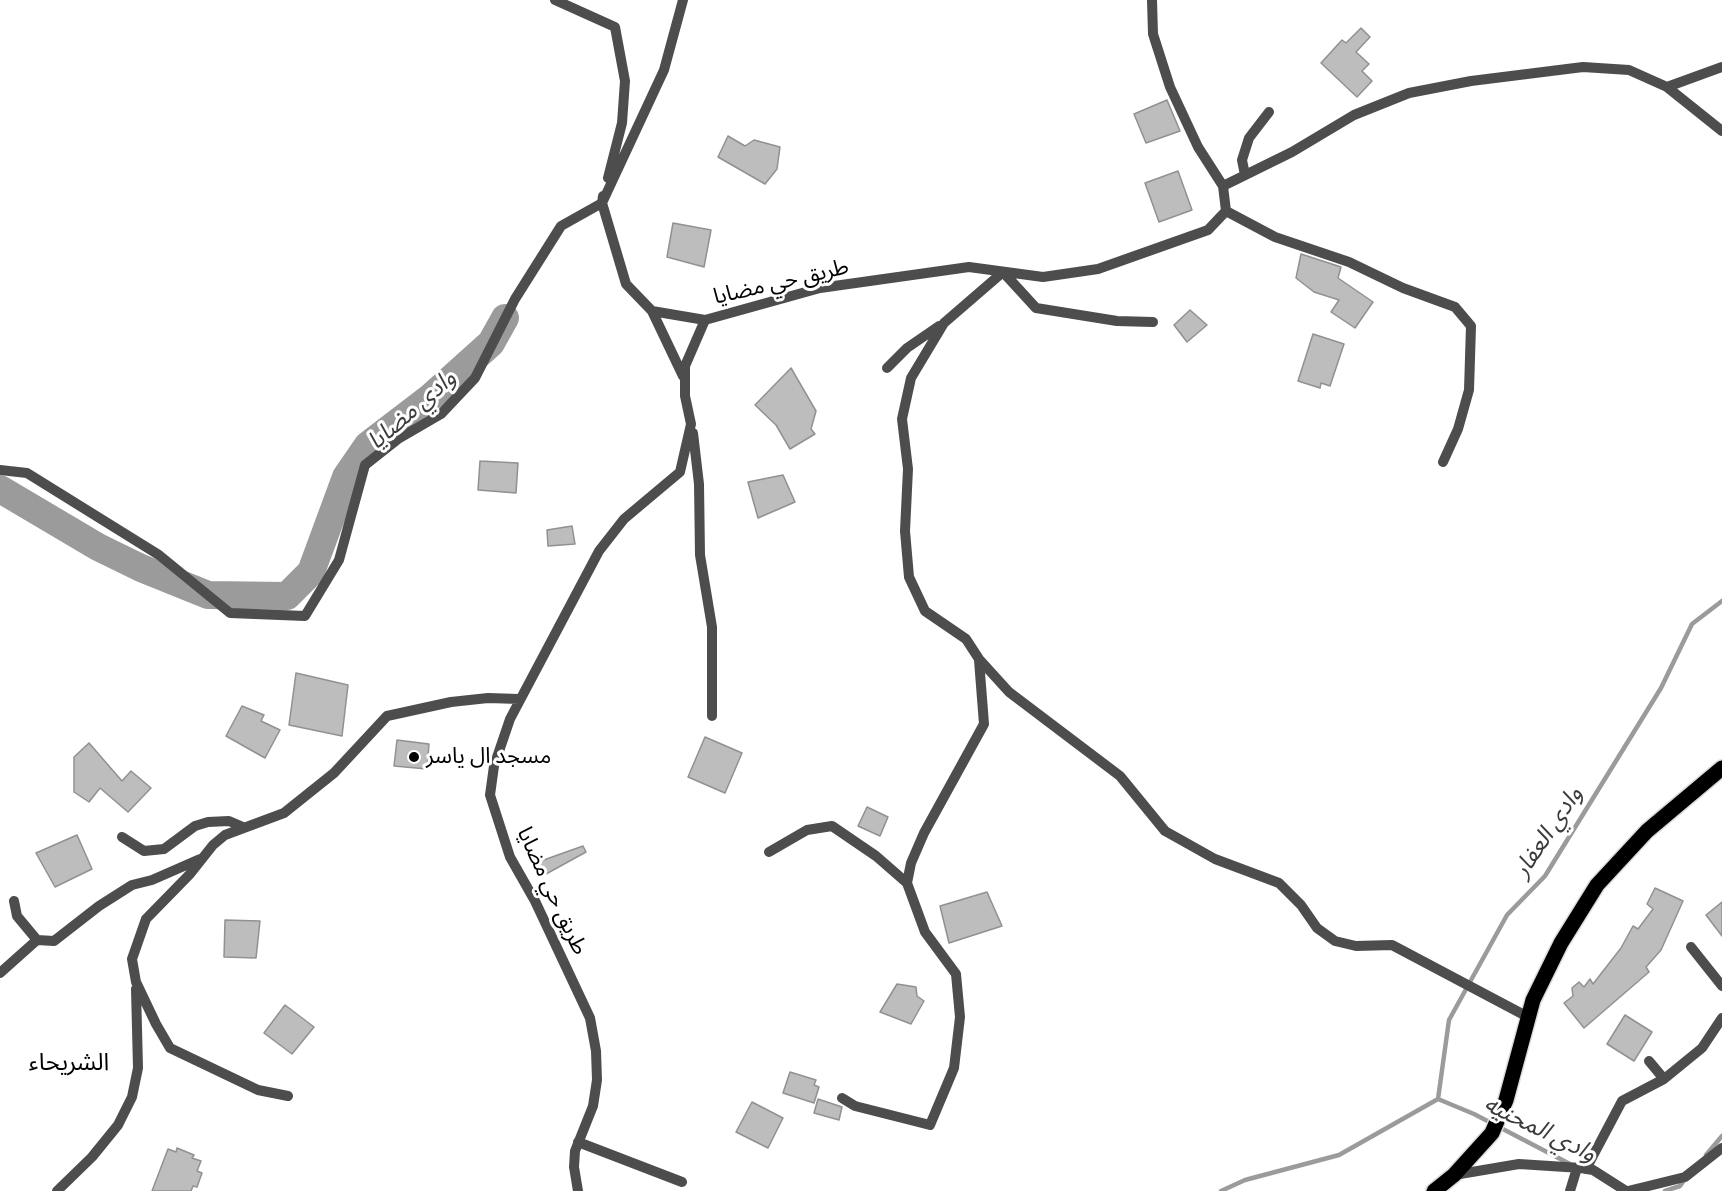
<!DOCTYPE html>
<html>
<head>
<meta charset="utf-8">
<style>
	body { margin:0 }
	canvas { display:block; background:#fff }
</style>
</head>
<body>
<canvas width="1722" height="1191"></canvas>
<script>
const c = document.querySelector('canvas').getContext('2d');
c.lineJoin = 'round';
function poly(rows) {
  const path = new Path2D();
  for (const r of rows) {
    path.moveTo(r[0], r[1]);
    for (let i = 2; i < r.length; i += 2) path.lineTo(r[i], r[i + 1]);
  }
  return path;
}
function strokePath(path, color, width, dash) {
  c.strokeStyle = color;
  c.lineWidth = width;
  c.lineCap = dash ? 'butt' : 'round';
  c.setLineDash(dash || []);
  c.stroke(path);
}
function paint(path, color) {
  c.fillStyle = color;
  c.fill(path, 'evenodd');
}
function label(font, color, halo, rows, align = 'center') {
  c.font = font + ' Cabin,"Noto Sans Arabic",sans-serif';
  c.lineWidth = 6;
  c.setLineDash([]);
  c.textBaseline = 'middle';
  c.strokeStyle = halo;
  c.fillStyle = color;
  for (const [text, x, y, turn = 0] of rows) {
    c.save();
    c.translate(x, y);
    c.rotate((+turn || 0) * Math.PI / 180);
    c.textAlign = isNaN(turn) ? turn : align;
    if (halo) c.strokeText(text, 0, 0);
    c.fillText(text, 0, 0);
    c.restore();
  }
}
strokePath(poly([
	[1438,1099,1449,1020,1507,915,1545,876,1661,688,1692,624,1722,601],
	[1438,1099,1474,1114,1570,1164],
	[1706,1155,1722,1136],
	[1221,1191,1245,1180,1339,1155,1438,1099],
	[1665,1191,1680,1186,1685,1179]
]), '#9b9b9b', 4.5);
strokePath(poly([
	[0,489,98,547,141,568,208,595,287,596,311,572,346,477,368,445,432,396,491,343,505,318]
]), '#9b9b9b', 28);
const building = poly([
	[1361,28,1370,37,1356,52,1369,64,1362,71,1372,81,1357,97,1321,63,1342,40,1346,43,1361,28],
	[1167,100,1180,131,1146,143,1134,114,1167,100],
	[728,136,745,146,754,140,780,147,777,169,765,184,718,157,728,136],
	[1178,171,1192,210,1159,222,1145,183,1178,171],
	[673,223,711,230,704,267,667,257,673,223],
	[1301,254,1341,267,1338,278,1373,302,1355,328,1331,312,1339,300,1314,292,1296,278,1301,254],
	[1190,310,1207,325,1187,342,1174,325,1190,310],
	[1313,334,1344,344,1330,386,1321,383,1320,388,1298,381,1313,334],
	[791,368,816,411,811,429,815,434,790,449,776,425,755,405,791,368],
	[480,461,518,463,516,493,478,490,480,461],
	[783,475,795,502,758,518,748,482,783,475],
	[572,526,575,544,548,546,547,530,572,526],
	[296,673,348,685,342,736,289,725,296,673],
	[242,706,264,715,261,721,280,730,265,758,226,736,242,706],
	[705,737,742,753,725,793,688,777,705,737],
	[397,740,429,744,427,769,394,766,397,740],
	[89,743,122,781,131,771,151,788,128,812,100,788,89,802,74,792,74,757,89,743],
	[867,807,888,817,880,836,858,826,867,807],
	[77,835,92,869,55,887,36,853,77,835],
	[583,846,586,852,546,874,538,862,583,846],
	[1655,888,1683,901,1661,950,1646,967,1649,972,1584,1028,1564,1003,1573,996,1572,988,1579,982,1584,987,1590,979,1593,984,1621,948,1633,926,1638,929,1653,909,1647,904,1655,888],
	[987,892,1002,926,949,943,940,906,987,892],
	[1722,902,1722,936,1706,915,1722,902],
	[225,920,260,921,256,958,224,957,225,920],
	[897,984,916,987,917,996,924,1001,911,1024,880,1012,897,984],
	[285,1005,314,1027,292,1054,264,1033,285,1005],
	[1625,1015,1652,1032,1634,1061,1607,1044,1625,1015],
	[790,1072,816,1080,814,1085,819,1087,814,1103,783,1093,790,1072],
	[818,1099,842,1107,839,1120,814,1113,818,1099],
	[752,1102,783,1118,768,1148,736,1132,752,1102],
	[177,1148,194,1155,192,1158,201,1161,197,1171,202,1173,197,1187,193,1186,191,1191,152,1191,168,1149,176,1152,177,1148]
]);
paint(building, '#bdbdbd');
strokePath(building, '#919191', 1.5);
const major = poly([
	[1434,1191,1454,1175,1492,1133,1506,1100,1533,1000,1561,943,1597,885,1647,831,1722,768]
]);
strokePath(major, '#dbdbdb', 18);
strokePath(poly([
	[555,0,615,27,625,81,622,123,608,178],
	[1667,87,1722,67],
	[1245,175,1242,160,1249,138,1269,112],
	[1223,186,1292,152,1354,115,1409,93,1471,81,1583,67,1629,70,1667,87,1722,131],
	[603,196,602,203,626,284,652,311,705,320],
	[1226,211,1275,237,1349,262,1403,288,1455,307,1471,326,1469,390,1458,429,1443,462],
	[652,311,683,376],
	[1153,322,1117,321,1036,308,1003,272,944,323,911,378,902,419,908,469,905,531,909,577,925,611,966,639,979,659,1009,692,1120,776,1165,831,1215,859,1279,883,1301,905,1317,928,1335,941,1356,946,1392,945,1528,1017],
	[887,368,907,348,939,326],
	[693,433,699,484,700,555,712,627,712,716],
	[0,470,27,473,159,555,230,613,305,616,339,560,365,465,398,439,441,414,475,378,515,299,561,226,602,203,664,70,683,0],
	[122,837,144,851,164,849,195,826,208,822,229,821,243,827],
	[769,852,807,830,832,826,876,856,907,883,911,863,924,833,984,724,979,660],
	[14,901,17,916,37,940,54,941,99,906,132,885,152,880,200,859],
	[1691,947,1722,986],
	[0,973,37,940],
	[1649,1061,1664,1079],
	[288,1096,258,1090,170,1048,156,1024,136,982,132,959,146,919,190,874,213,845,225,835,284,813,334,773,387,716,451,702,488,698,519,699],
	[842,1098,855,1106,930,1125,954,1068,960,1017,956,974,925,932,907,883],
	[578,1142,682,1182],
	[1586,1169,1622,1101,1664,1079,1702,1048,1722,1018],
	[1454,1175,1519,1164,1581,1168,1593,1170,1626,1191],
	[57,1191,92,1157,118,1125,132,1097,138,1068,136,989],
	[578,1191,574,1167,575,1151,593,1106,597,1080,596,1051,590,1018,535,901,510,857,490,795,494,766,510,719,599,551,624,519,680,472,691,424,685,396,685,366,705,320,820,288,969,267,1043,277,1098,269,1208,230,1226,211,1223,186,1198,147,1170,87,1153,34,1152,0],
	[1570,1191,1577,1168],
	[1628,1191,1685,1177,1722,1148]
]), '#4d4d4d', 10);
strokePath(major, '#000', 15);
for (const [x, y, r, color] of [
	[414,757,6,"#000"]
]) {
  const dot = new Path2D();
  dot.arc(x, y, r, 0, 2 * Math.PI);
  c.fillStyle = color;
  c.fill(dot);
  strokePath(dot, '#fff', 2);
}
label('22px', '#000', '#fff', [
	["طريق حي مضايا",781,282,-13],
	["طريق حي مضايا",552,891,65]
]);
label('22px', '#000', '#fff', [
	["مسجد ال ياسر",426,757]
], 'left');
label('italic 24px', '#3c3c3c', '#fff', [
	["وادي مضايا",412,410,-41],
	["وادي العفار",1548,832,-56],
	["وادي المحنيه",1540,1129,26]
]);
label('24px', '#000', '#fff', [
	["الشريحاء",69,1063]
]);
</script>
</body>
</html>
